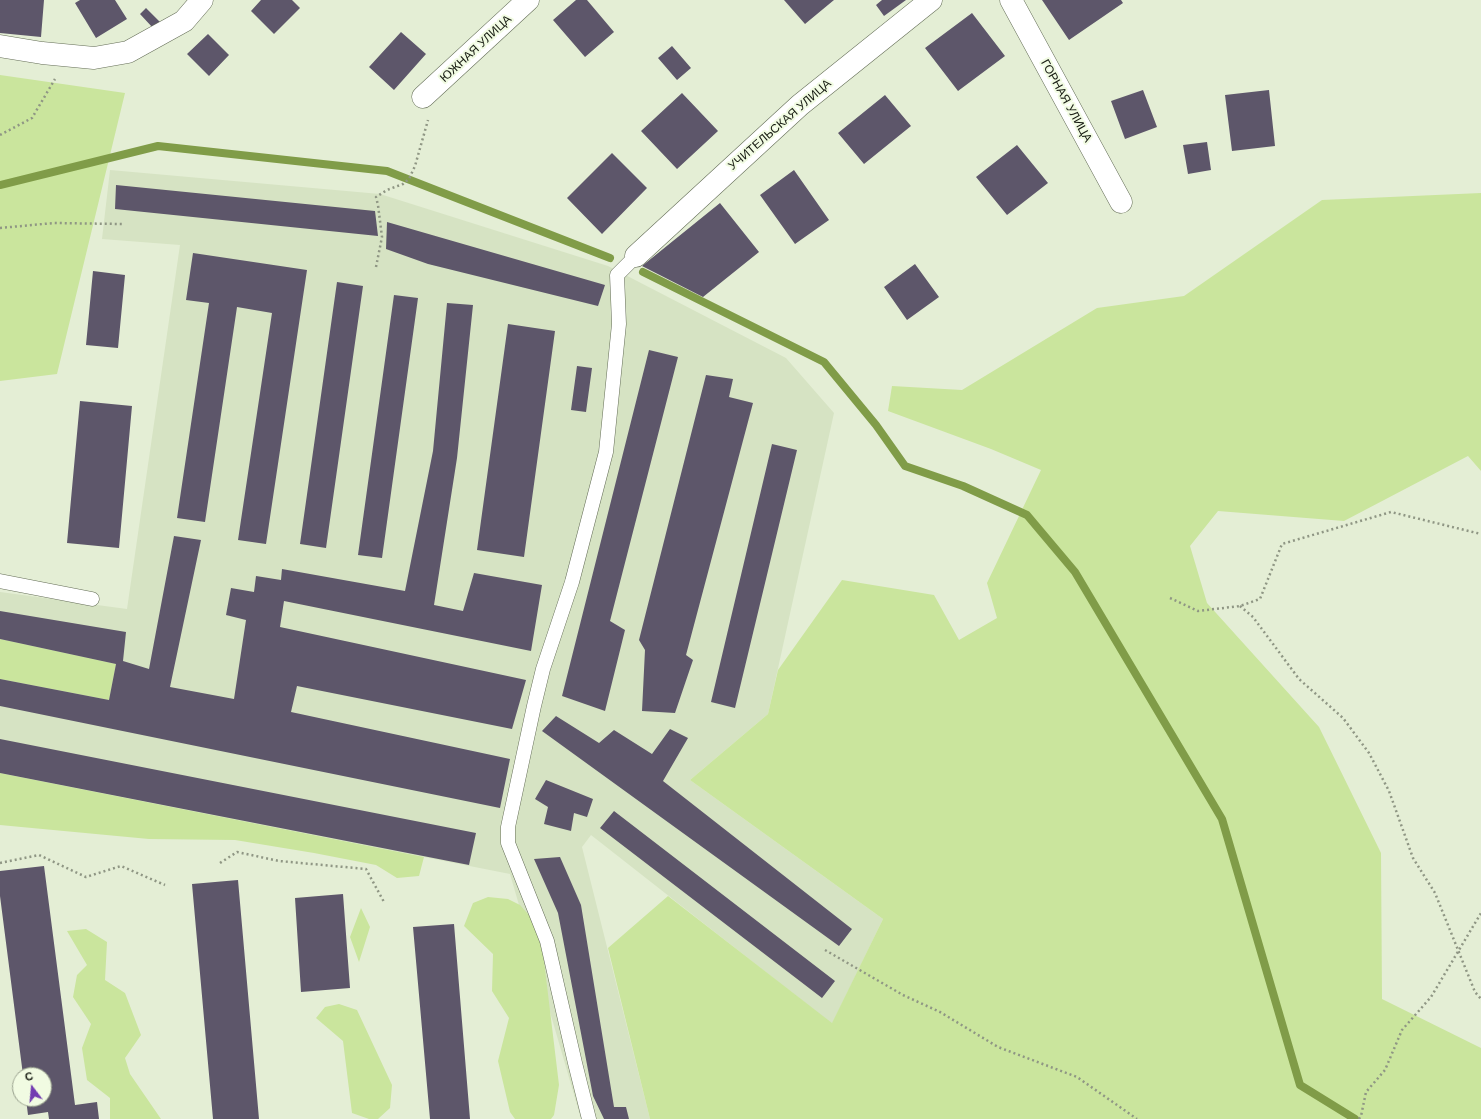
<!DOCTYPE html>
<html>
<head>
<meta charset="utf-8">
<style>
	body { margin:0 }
	#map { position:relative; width:1481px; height:1119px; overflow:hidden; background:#e4eed5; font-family:Arial,sans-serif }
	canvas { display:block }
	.north { position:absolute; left:12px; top:1067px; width:40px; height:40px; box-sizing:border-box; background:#f1fbe2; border:1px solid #99a18e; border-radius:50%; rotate:344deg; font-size:11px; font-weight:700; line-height:16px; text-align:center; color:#151910 }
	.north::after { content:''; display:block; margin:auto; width:14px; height:18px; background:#723bb1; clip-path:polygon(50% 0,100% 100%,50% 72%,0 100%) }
</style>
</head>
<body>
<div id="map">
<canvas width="1481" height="1119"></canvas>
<div class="north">С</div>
</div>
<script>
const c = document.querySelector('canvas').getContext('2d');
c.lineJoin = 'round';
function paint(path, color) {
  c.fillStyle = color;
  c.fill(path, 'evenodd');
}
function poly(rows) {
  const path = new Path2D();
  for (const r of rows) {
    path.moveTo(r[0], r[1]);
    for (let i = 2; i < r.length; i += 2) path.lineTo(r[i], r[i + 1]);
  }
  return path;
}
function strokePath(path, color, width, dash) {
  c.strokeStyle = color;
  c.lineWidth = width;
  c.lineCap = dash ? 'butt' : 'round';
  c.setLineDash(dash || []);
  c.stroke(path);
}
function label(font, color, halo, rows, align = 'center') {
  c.font = font + ' Arial,sans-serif';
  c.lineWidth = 4;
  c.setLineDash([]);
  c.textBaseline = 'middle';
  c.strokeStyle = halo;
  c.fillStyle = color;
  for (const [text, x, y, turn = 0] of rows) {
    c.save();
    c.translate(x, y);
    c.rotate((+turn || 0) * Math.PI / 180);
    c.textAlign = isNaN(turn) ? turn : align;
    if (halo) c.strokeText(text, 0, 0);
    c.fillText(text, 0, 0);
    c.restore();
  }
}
paint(poly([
	[110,170,380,194,608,266,786,358,834,413,768,714,690,780,883,919,832,1024,591,835,582,847,650,1119,581,1119,510,874,0,773,0,592,127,609,180,245,102,239]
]), '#d6e3c3');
paint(poly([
	[0,75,125,93,57,374,0,381],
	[1481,193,1481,471,1468,456,1344,521,1218,511,1190,546,1207,603,1319,727,1381,853,1382,999,1481,1048,1481,1119,650,1119,608,948,668,896,832,1023,883,919,690,780,768,714,778,670,842,580,934,595,959,640,997,618,987,583,1041,470,991,449,888,411,892,386,962,390,1097,308,1184,296,1322,200],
	[0,639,116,664,109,700,0,679],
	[0,773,424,857,419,876,397,878,376,865,314,853,235,840,149,839,0,825],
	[488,897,508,899,520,905,536,923,544,961,559,1085,554,1115,551,1119,515,1119,510,1112,498,1061,509,1018,492,991,493,954,464,926,473,903],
	[361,908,370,927,359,962,350,937],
	[86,929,107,942,105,980,125,993,141,1035,125,1058,130,1074,161,1119,110,1119,110,1098,87,1080,82,1048,91,1024,73,997,77,975,87,965,67,931],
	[339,1004,357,1010,392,1085,390,1108,378,1119,369,1119,352,1113,343,1041,316,1018,325,1007]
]), '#cae59d');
strokePath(poly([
	[0,185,158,146,387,171,610,258],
	[643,272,824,362,876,425,905,466,963,486,1027,515,1075,572,1222,819,1300,1085,1355,1119]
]), '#809c48', 8);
paint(poly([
	[0,0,44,0,41,37,0,33],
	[80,0,115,0,127,19,96,38,75,3],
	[261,0,292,0,300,8,274,34,251,11],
	[576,0,587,0,614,32,585,57,553,20],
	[784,0,834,0,805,24],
	[882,0,906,0,884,16,876,5],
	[1042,0,1121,0,1123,3,1069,40],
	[146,8,160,22,153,28,140,14],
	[972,13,1005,56,958,91,925,48],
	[401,32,426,54,394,90,369,67],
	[208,34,229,55,209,76,187,54],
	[672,46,691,68,677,80,658,58],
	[1143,90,1157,127,1125,139,1111,101],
	[1269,90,1275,146,1232,151,1225,95],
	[682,93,718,131,677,169,641,131],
	[885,95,911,126,864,164,838,133],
	[1207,142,1211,170,1188,174,1183,145],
	[1017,145,1048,183,1007,215,976,177],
	[612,153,647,188,602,234,567,198],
	[794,170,829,220,795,244,760,195],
	[116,185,375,211,378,236,115,209],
	[720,203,759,252,703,297,642,266],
	[387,222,605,285,598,306,428,264,386,249],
	[193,253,307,270,266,544,238,540,272,313,237,307,205,522,177,518,209,303,186,300],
	[915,264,939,297,907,320,884,287],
	[93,271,125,275,118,348,86,345],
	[337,282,363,286,326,548,300,544],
	[394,295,418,298,382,558,358,555],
	[447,303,473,305,457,458,434,605,463,611,474,573,542,585,531,651,284,601,280,627,526,680,512,729,297,686,291,712,510,759,500,808,0,706,0,679,109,700,116,664,0,639,0,611,126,632,123,661,149,669,174,536,201,540,170,687,234,699,246,620,226,615,231,588,254,592,256,576,281,580,282,569,405,591,433,451],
	[508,324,555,331,524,557,477,550],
	[649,350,678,357,610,621,625,630,605,711,562,696],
	[577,366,592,368,586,412,571,410],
	[706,375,733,379,729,397,753,403,686,655,693,660,675,713,642,711,645,650,639,640],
	[80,401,132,406,119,548,67,543],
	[772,444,797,450,735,708,711,702],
	[556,716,599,743,614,730,652,754,670,729,688,738,663,781,852,929,839,946,542,731],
	[0,739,476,833,469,865,0,773],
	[546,780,593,799,587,817,574,813,571,831,544,824,548,807,535,799],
	[614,811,835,981,822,998,600,828],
	[560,857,581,905,614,1107,626,1107,629,1119,604,1119,593,1096,558,913,534,859],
	[44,866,75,1105,97,1102,99,1119,49,1119,48,1112,28,1115,26,1099,44,1099,44,1075,23,1075,0,896,0,871],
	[238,880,259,1119,213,1119,192,884],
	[343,894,350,988,301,992,295,898],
	[454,924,470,1119,430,1119,413,927]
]), '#5d566a');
const lane = poly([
	[0,581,92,599],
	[589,1119,575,1063,547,941,508,843,508,827,534,706,543,669,572,582,606,452,619,324,617,275,636,256]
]);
const street = poly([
	[1011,0,1121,202],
	[0,46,42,53,94,58,128,52,184,21,202,0],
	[423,97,528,0],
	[636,256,800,105,931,0]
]);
strokePath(lane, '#646d57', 15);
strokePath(street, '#646d57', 23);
strokePath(poly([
	[0,135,32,118,55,79],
	[0,228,54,223,122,224],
	[376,267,382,237,378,205,376,197,387,190,403,184,409,179,415,166,428,120],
	[1170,598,1198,611,1240,606,1260,599,1282,544,1391,512,1481,534],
	[1240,606,1253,617,1299,679,1343,718,1369,753,1389,791,1413,858,1435,893,1475,992,1481,999],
	[0,863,39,855,86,877,121,866,165,885],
	[220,863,237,852,279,861,366,869,384,902],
	[825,950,903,995,940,1012,998,1047,1077,1077,1137,1119],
	[1359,1119,1361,1116,1366,1092,1385,1070,1402,1030,1431,997,1481,913]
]), '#8f9684', 2.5, [2, 3]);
strokePath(lane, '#fff', 14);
strokePath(street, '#fff', 22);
label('12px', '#151910', '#f1fbe2', [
	["ЮЖНАЯ УЛИЦА",476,49,-43],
	["ГОРНАЯ УЛИЦА",1066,101,61],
	["УЧИТЕЛЬСКАЯ УЛИЦА",780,125,-41]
]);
</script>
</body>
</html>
